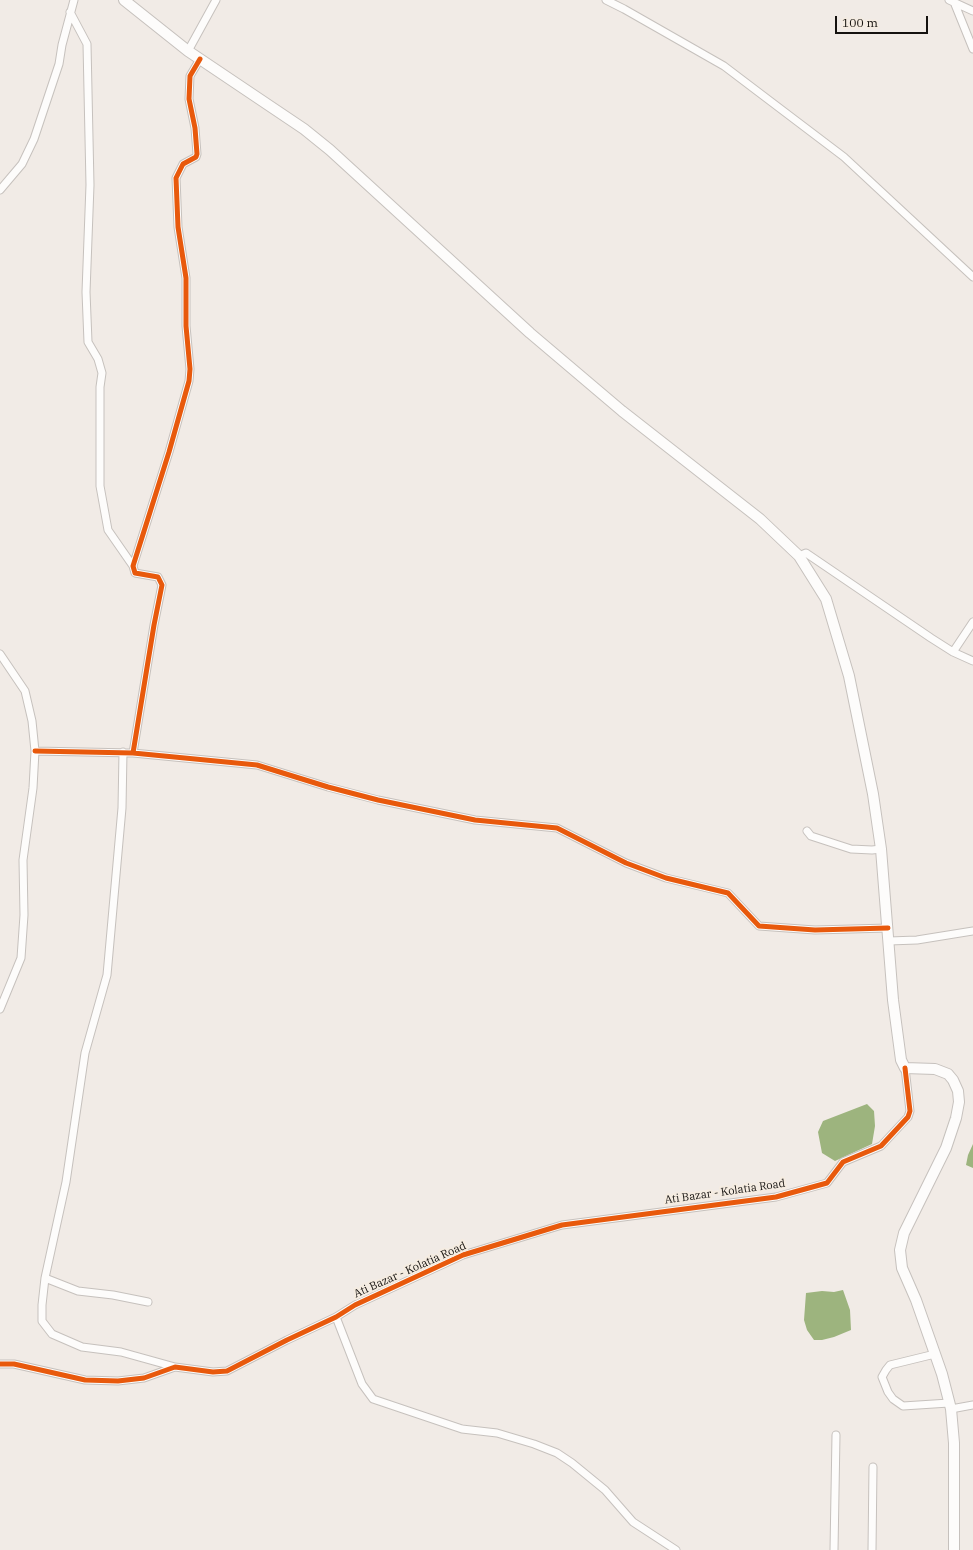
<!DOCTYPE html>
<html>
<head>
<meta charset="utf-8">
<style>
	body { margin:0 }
	#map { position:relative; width:973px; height:1550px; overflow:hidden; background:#f1ebe6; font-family:"IBM Plex Serif",serif }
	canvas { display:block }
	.scale { position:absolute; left:835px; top:16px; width:93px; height:18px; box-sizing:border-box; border:2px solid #15120f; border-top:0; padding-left:5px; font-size:12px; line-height:14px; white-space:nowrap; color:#15120f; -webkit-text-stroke:3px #f5ece1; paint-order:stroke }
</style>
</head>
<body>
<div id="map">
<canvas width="973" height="1550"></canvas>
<div class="scale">100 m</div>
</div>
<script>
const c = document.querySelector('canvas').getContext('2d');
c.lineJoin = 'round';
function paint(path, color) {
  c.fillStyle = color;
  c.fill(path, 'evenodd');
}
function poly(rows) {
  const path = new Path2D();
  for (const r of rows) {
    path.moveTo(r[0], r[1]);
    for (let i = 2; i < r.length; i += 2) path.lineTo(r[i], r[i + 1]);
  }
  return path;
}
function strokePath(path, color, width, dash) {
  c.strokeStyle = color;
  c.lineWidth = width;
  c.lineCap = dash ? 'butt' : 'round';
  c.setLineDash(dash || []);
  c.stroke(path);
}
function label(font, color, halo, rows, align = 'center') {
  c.font = font + ' "IBM Plex Serif",serif';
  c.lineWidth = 4;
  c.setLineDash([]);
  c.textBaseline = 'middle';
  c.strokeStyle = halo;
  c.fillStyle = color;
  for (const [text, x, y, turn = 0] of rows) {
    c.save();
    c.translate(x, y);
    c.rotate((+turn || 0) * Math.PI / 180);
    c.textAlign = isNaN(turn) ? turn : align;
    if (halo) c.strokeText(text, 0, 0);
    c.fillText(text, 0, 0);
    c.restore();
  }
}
paint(poly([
	[867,1104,874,1111,875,1126,872,1144,835,1161,822,1153,818,1132,823,1121],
	[973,1144,973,1168,966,1165,968,1155],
	[843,1290,850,1310,851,1330,834,1337,822,1340,814,1340,807,1330,804,1320,806,1293,822,1291,834,1292]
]), '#9db47e');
const minor = poly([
	[606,0,624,9,724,66,844,157,973,277],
	[949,0,973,11],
	[954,2,973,49],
	[70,12,87,44,90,185,86,292,88,342,98,359,102,373,100,387,100,486,108,530,133,566],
	[188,51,216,0],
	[0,190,22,164,34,139,59,64,62,45,74,0],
	[799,556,806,553,931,638,953,652],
	[973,622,953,652,973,661],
	[0,654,25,691,32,721,35,751,33,788,23,860,24,915,21,958,0,1009],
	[35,751,133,753,257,765,328,787,378,800,475,820,557,828,626,863,666,878,728,893,759,926,815,930,888,928],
	[123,752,122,808,107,975,85,1053,66,1182,45,1278,42,1305,42,1321,52,1334,82,1347,121,1352,175,1367],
	[133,753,154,625,162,585,158,577,135,573,133,566,169,452,189,381,190,369,186,326,186,278,178,227,176,178,183,164,196,157,197,154,195,128,189,99,190,76,200,59],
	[807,831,811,836,851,849,872,850,881,849],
	[889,941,917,940,973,931],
	[45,1278,78,1291,113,1295,148,1302],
	[336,1317,362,1384,373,1399,462,1429,497,1433,534,1444,557,1453,572,1463,605,1490,633,1522,676,1550],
	[935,1354,890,1365,886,1370,882,1377,888,1392,893,1399,903,1406,949,1403],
	[0,1364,14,1364,85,1380,118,1381,144,1378,175,1367,213,1372,227,1371,287,1340,336,1317,355,1305,463,1255,562,1225,776,1197,827,1183,843,1162,881,1146,908,1117,910,1111,905,1068],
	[951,1409,973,1405],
	[834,1550,836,1435],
	[872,1550,873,1467]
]);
const secondary = poly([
	[124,0,188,51,304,129,330,150,530,333,622,411,760,519,799,556,826,599,849,676,873,794,881,849,893,1000,901,1060,905,1068,935,1069,948,1074,953,1080,958,1091,959,1102,956,1118,946,1148,904,1233,900,1250,902,1268,916,1300,935,1354,942,1374,951,1409,954,1443,954,1550]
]);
strokePath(minor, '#c6c1bd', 9);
strokePath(secondary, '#c6c1bd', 12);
strokePath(minor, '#fdfcfb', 7);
strokePath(secondary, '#fdfcfb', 10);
strokePath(poly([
	[35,751,133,753,257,765,328,787,378,800,475,820,557,828,626,863,666,878,728,893,759,926,815,930,888,928],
	[133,753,154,625,162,585,158,577,135,573,133,566,169,452,189,381,190,369,186,326,186,278,178,227,176,178,183,164,196,157,197,154,195,128,189,99,190,76,200,59],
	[0,1364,14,1364,85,1380,118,1381,144,1378,175,1367,213,1372,227,1371,287,1340,336,1317,355,1305,463,1255,562,1225,776,1197,827,1183,843,1162,881,1146,908,1117,910,1111,905,1068]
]), '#e8590c', 5);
label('11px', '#15120f', '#f5ece1', [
	["Ati Bazar - Kolatia Road",725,1192,-8],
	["Ati Bazar - Kolatia Road",410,1270,-24]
]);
</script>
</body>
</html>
